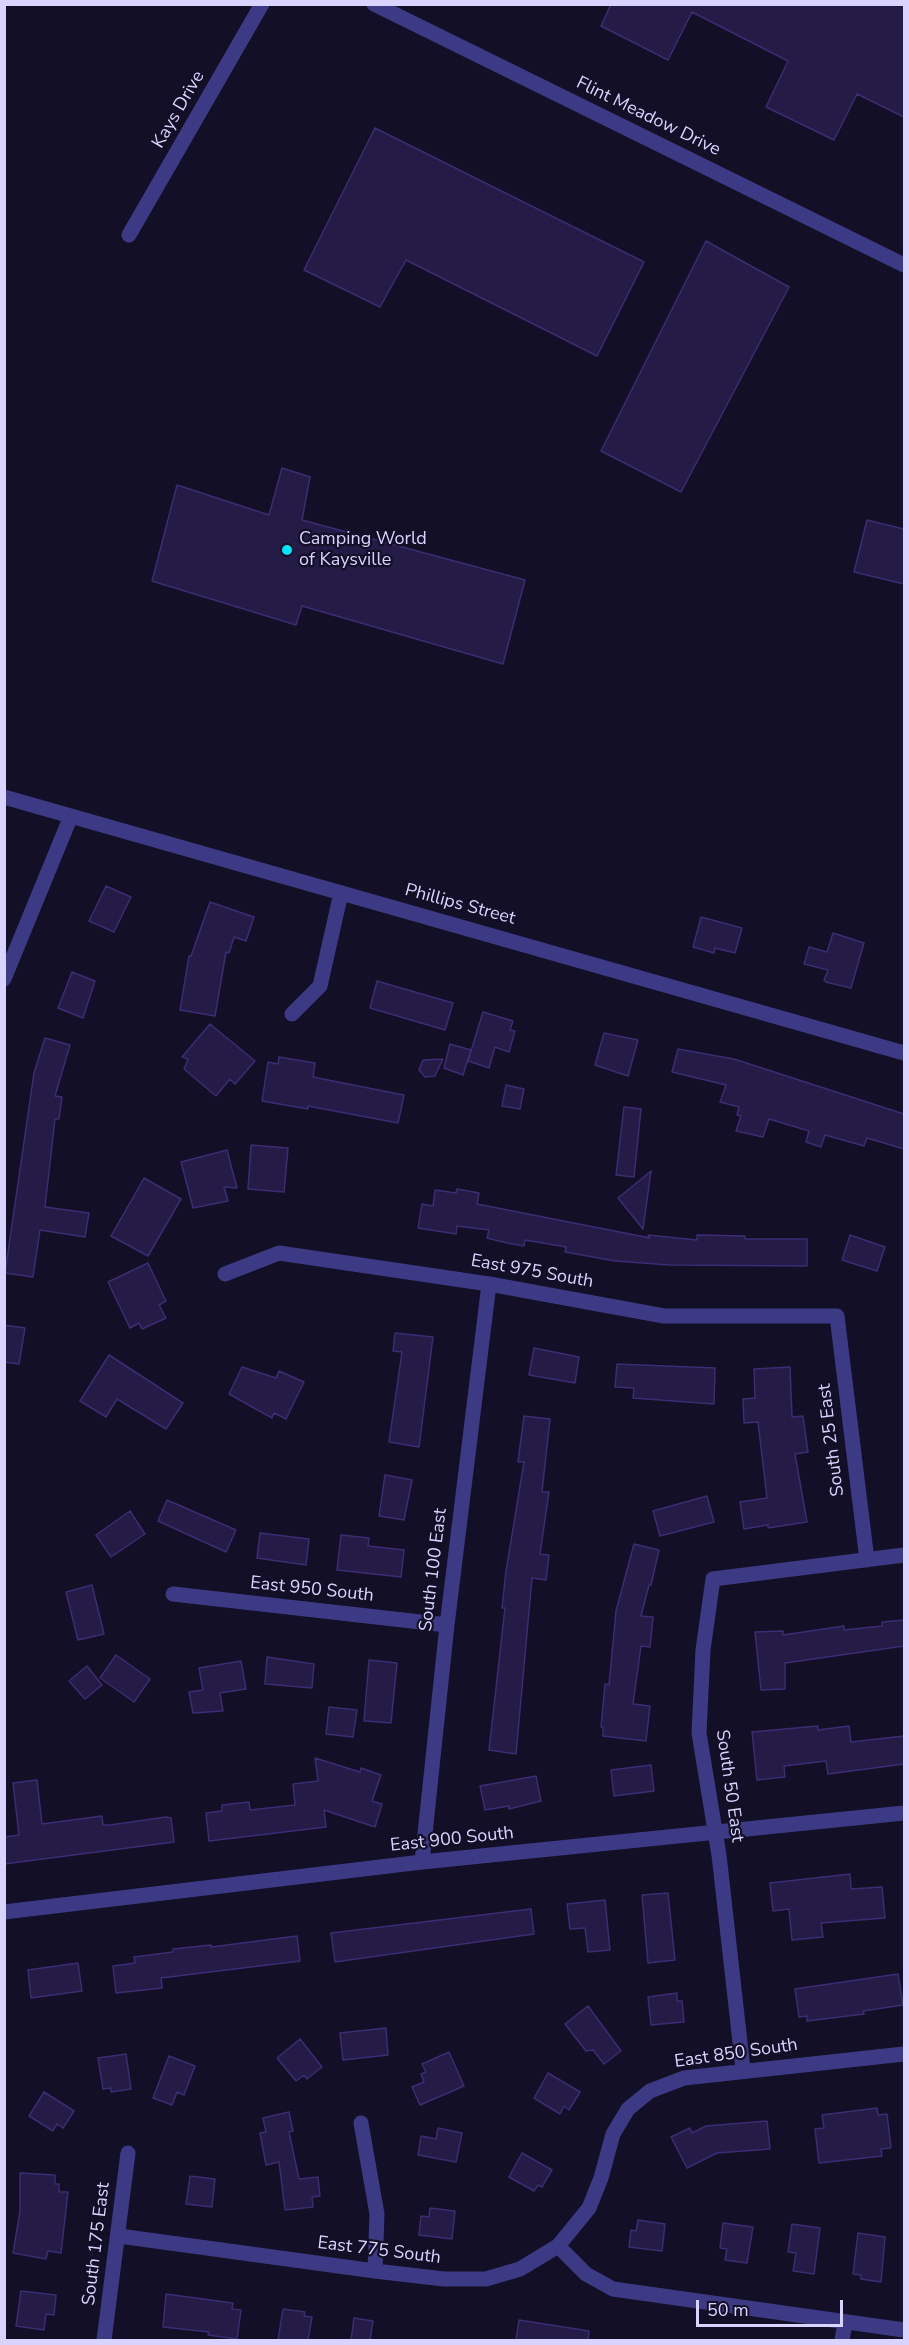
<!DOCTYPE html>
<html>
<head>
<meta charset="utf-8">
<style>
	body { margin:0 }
	#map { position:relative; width:909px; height:2345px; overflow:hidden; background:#130f26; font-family:"Nunito Sans",sans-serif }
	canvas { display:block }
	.frame { position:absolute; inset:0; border:6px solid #d9d4ff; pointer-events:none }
	.scale { position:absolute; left:696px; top:2300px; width:147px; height:27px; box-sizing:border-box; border:3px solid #d9d4ff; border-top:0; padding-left:8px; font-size:18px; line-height:21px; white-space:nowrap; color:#d9d4ff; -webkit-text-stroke:4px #130f26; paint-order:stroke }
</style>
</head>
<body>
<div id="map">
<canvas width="909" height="2345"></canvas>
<div class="frame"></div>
<div class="scale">50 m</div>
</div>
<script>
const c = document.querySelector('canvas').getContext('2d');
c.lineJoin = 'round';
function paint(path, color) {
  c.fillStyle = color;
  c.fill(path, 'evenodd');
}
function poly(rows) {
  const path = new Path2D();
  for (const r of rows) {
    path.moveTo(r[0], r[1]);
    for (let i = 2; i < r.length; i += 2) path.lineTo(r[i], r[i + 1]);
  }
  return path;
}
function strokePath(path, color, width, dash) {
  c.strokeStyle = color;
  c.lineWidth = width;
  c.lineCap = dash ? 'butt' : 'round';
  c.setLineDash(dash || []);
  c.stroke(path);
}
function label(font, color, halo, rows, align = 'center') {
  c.font = font + ' "Nunito Sans",sans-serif';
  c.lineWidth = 4.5;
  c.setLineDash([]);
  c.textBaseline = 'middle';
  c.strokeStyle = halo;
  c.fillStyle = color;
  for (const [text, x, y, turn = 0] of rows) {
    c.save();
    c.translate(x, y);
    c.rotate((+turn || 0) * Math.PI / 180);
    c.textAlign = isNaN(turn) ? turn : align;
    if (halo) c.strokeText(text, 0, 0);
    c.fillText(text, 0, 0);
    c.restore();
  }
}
const building = poly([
	[611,4,904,4,904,117,857,94,834,140,766,107,788,61,692,12,668,60,601,26,611,4],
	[375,128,644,262,597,356,406,260,380,307,304,270,375,128],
	[706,241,789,287,681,492,601,451,706,241],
	[282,468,310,477,302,520,525,580,503,664,302,606,296,625,152,581,177,485,269,515,282,468],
	[867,520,904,529,904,584,854,572,867,520],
	[106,886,131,897,114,932,89,921,106,886],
	[210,902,254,917,246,941,234,937,229,953,226,952,215,1016,180,1010,189,956,191,956,210,902],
	[701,917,742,928,735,953,715,948,714,953,693,947,701,917],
	[833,933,864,943,851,988,826,982,824,980,828,970,804,964,809,947,827,952,833,933],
	[72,972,95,981,83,1018,58,1008,72,972],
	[377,981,453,1003,445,1030,370,1008,377,981],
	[483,1012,513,1021,510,1030,515,1031,509,1052,495,1047,489,1068,468,1061,483,1012],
	[210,1024,255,1061,235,1084,230,1079,216,1096,184,1069,188,1059,182,1057,210,1024],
	[604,1033,638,1040,628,1076,595,1065,604,1033],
	[45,1038,70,1045,55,1096,62,1097,59,1119,55,1119,45,1207,89,1213,85,1237,40,1230,33,1277,5,1273,34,1073,45,1038],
	[450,1044,471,1050,463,1075,444,1068,450,1044],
	[678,1049,734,1059,904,1114,904,1149,867,1138,864,1146,825,1135,821,1147,806,1142,809,1131,769,1119,763,1137,736,1131,741,1116,737,1115,739,1107,720,1102,726,1085,672,1072,678,1049],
	[279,1057,315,1063,313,1077,404,1095,398,1123,308,1106,308,1109,262,1101,268,1062,278,1064,279,1057],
	[443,1059,435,1076,425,1077,419,1070,423,1060,443,1059],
	[506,1085,524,1089,520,1109,502,1106,506,1085],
	[624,1107,641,1109,634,1177,616,1175,624,1107],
	[251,1145,288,1148,284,1192,248,1189,251,1145],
	[227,1150,237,1188,224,1187,228,1201,193,1208,181,1162,227,1150],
	[651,1171,643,1229,618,1198,651,1171],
	[144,1178,181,1199,148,1256,111,1236,144,1178],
	[457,1189,479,1193,477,1204,650,1238,648,1235,697,1240,697,1235,745,1236,745,1239,807,1239,807,1266,670,1265,615,1261,565,1252,566,1247,525,1240,524,1246,507,1243,487,1238,489,1230,457,1226,456,1234,418,1228,422,1204,433,1206,435,1190,456,1193,457,1189],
	[850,1235,885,1247,877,1271,842,1260,850,1235],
	[148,1263,166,1301,159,1305,166,1318,142,1329,139,1323,130,1328,108,1282,148,1263],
	[4,1325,25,1328,19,1364,4,1362,4,1325],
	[395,1333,433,1337,419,1447,389,1442,402,1352,393,1351,395,1333],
	[534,1348,579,1357,575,1383,529,1375,534,1348],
	[109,1355,183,1403,166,1429,117,1399,106,1417,80,1401,109,1355],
	[617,1364,715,1368,714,1404,633,1398,634,1388,615,1387,617,1364],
	[242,1367,276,1378,279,1371,304,1382,286,1419,274,1413,272,1418,229,1394,242,1367],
	[790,1367,792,1417,803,1416,808,1452,795,1454,807,1522,768,1528,768,1525,744,1529,740,1502,767,1498,758,1422,744,1423,743,1399,755,1398,754,1369,790,1367],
	[524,1416,550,1419,542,1492,549,1492,540,1554,549,1555,546,1580,532,1578,516,1754,489,1750,505,1608,502,1608,506,1571,524,1462,518,1462,524,1416],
	[385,1475,412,1480,404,1520,379,1516,385,1475],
	[707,1496,714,1522,660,1536,653,1511,707,1496],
	[167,1500,236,1530,226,1552,158,1521,167,1500],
	[130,1511,145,1534,111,1557,96,1535,130,1511],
	[260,1533,309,1539,306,1565,257,1558,260,1533],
	[341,1535,369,1538,368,1546,404,1550,401,1577,337,1570,341,1535],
	[634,1544,659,1550,651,1585,649,1585,641,1616,653,1617,650,1647,641,1646,633,1704,650,1706,646,1741,603,1736,603,1727,601,1727,605,1684,609,1685,616,1611,634,1544],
	[92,1585,104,1634,78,1640,66,1592,92,1585],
	[904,1620,904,1646,785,1663,785,1689,761,1690,755,1632,783,1631,783,1635,844,1626,844,1630,882,1626,882,1622,904,1620],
	[116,1655,150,1679,134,1702,100,1678,116,1655],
	[267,1657,314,1664,312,1688,265,1684,267,1657],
	[369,1660,397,1663,391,1723,364,1721,369,1660],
	[241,1661,246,1689,220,1693,223,1711,193,1713,189,1692,203,1690,199,1668,241,1661],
	[87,1666,102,1685,85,1699,69,1681,87,1666],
	[329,1707,357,1710,353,1737,326,1734,329,1707],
	[818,1726,818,1730,849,1726,851,1742,904,1736,904,1764,828,1774,826,1761,784,1766,785,1777,757,1780,752,1732,818,1726],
	[315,1758,360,1772,361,1768,381,1775,372,1801,382,1804,375,1827,324,1810,326,1827,209,1841,206,1813,222,1811,222,1805,249,1802,250,1810,295,1805,293,1784,318,1781,315,1758],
	[651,1765,654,1791,614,1796,611,1770,651,1765],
	[536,1776,541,1801,509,1809,509,1806,485,1810,480,1786,536,1776],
	[37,1780,42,1824,102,1816,103,1825,110,1825,166,1817,171,1818,174,1842,4,1864,4,1837,19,1835,13,1783,37,1780],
	[850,1874,851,1889,882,1887,885,1918,821,1923,823,1937,792,1940,789,1909,773,1911,770,1883,850,1874],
	[668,1893,675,1960,648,1963,642,1895,668,1893],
	[605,1900,610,1950,588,1952,585,1928,570,1929,567,1904,605,1900],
	[531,1909,534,1934,335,1962,331,1933,531,1909],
	[297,1936,300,1961,161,1978,162,1988,116,1993,113,1966,135,1963,134,1957,173,1952,173,1949,211,1945,211,1947,297,1936],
	[78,1963,82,1991,31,1998,28,1970,78,1963],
	[898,1974,903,2005,863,2011,864,2014,807,2021,807,2016,799,2017,795,1989,898,1974],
	[677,1993,677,2001,682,2001,684,2022,651,2025,648,1997,677,1993],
	[588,2006,621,2051,604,2064,593,2050,586,2051,565,2024,588,2006],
	[386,2028,388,2055,343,2060,340,2033,386,2028],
	[300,2039,322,2067,307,2079,304,2075,296,2081,277,2058,300,2039],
	[449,2052,464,2086,420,2105,412,2087,424,2082,421,2074,426,2072,422,2064,449,2052],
	[126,2054,131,2089,111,2092,111,2088,103,2089,98,2058,126,2054],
	[169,2056,195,2066,184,2095,177,2092,172,2105,153,2098,169,2056],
	[548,2073,580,2092,569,2110,564,2106,560,2114,534,2098,548,2073],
	[44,2092,74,2111,63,2128,57,2124,53,2131,29,2116,44,2092],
	[877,2108,878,2115,887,2114,891,2148,881,2149,882,2156,819,2163,815,2129,824,2128,822,2115,877,2108],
	[289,2112,293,2131,289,2132,299,2179,318,2177,320,2196,312,2197,313,2207,285,2210,279,2162,266,2165,260,2133,266,2132,263,2118,289,2112],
	[767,2121,770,2149,717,2153,687,2168,671,2137,690,2128,692,2133,706,2126,767,2121],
	[438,2128,462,2133,456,2162,418,2155,421,2136,436,2139,438,2128],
	[522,2153,552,2170,542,2187,538,2185,534,2191,509,2177,522,2153],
	[20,2173,55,2175,55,2184,59,2184,59,2192,68,2192,61,2253,48,2251,46,2259,13,2253,20,2211,20,2173],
	[190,2176,215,2179,212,2207,186,2204,190,2176],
	[430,2208,455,2211,452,2239,419,2235,421,2216,429,2217,430,2208],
	[638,2220,665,2224,662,2251,629,2247,631,2230,636,2231,638,2220],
	[723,2223,753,2227,747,2263,725,2260,727,2249,720,2248,723,2223],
	[792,2224,820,2228,814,2274,793,2271,796,2253,788,2252,792,2224],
	[858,2233,885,2237,881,2282,861,2279,861,2275,853,2274,858,2233],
	[21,2291,56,2295,54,2315,46,2314,44,2330,16,2326,21,2291],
	[166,2294,233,2303,232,2309,241,2310,237,2339,208,2335,209,2332,163,2327,166,2294],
	[283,2309,305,2312,304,2316,312,2317,308,2340,278,2340,283,2309],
	[354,2318,373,2321,370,2340,351,2340,354,2318],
	[519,2320,589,2331,588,2340,516,2340,519,2320]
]);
paint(building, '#241b47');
strokePath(building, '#3b2d73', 1.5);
strokePath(poly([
	[374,4,904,265],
	[129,235,262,4],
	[4,797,904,1053],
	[4,979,71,816],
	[292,1014,320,986,341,893],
	[225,1274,279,1253,489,1284,664,1316,837,1316,867,1560],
	[173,1594,447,1625],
	[422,1862,447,1625,489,1284],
	[4,1912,422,1862,904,1813],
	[743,2069,719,1855,699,1733,703,1650,713,1579,904,1555],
	[361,2123,377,2214,375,2271],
	[119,2236,375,2271,444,2279,486,2279,520,2269,558,2246,589,2208,601,2178,613,2134,628,2109,650,2091,684,2078,904,2054],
	[558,2246,586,2274,613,2289,904,2330],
	[104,2340,128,2153],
	[842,2340,845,2323]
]), '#3d3a85', 15);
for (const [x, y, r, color] of [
	[287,550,6,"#00e5ff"]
]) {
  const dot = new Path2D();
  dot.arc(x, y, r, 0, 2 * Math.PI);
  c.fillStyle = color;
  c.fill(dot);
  strokePath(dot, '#130f26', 2);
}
label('18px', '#d9d4ff', '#130f26', [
	["Kays Drive",179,110,-60],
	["Flint Meadow Drive",648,117,26],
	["Phillips Street",460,905,15],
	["East 975 South",532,1272,10],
	["South 25 East",832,1440,-97],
	["South 100 East",434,1570,-83],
	["East 950 South",312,1590,6],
	["South 50 East",729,1786,82],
	["East 900 South",452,1840,-6],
	["East 850 South",736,2054,-8],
	["South 175 East",97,2244,-83],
	["East 775 South",379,2251,7]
]);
label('18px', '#d9d4ff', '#130f26', [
	["Camping World",299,540],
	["of Kaysville",299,561]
], 'left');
</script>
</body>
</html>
